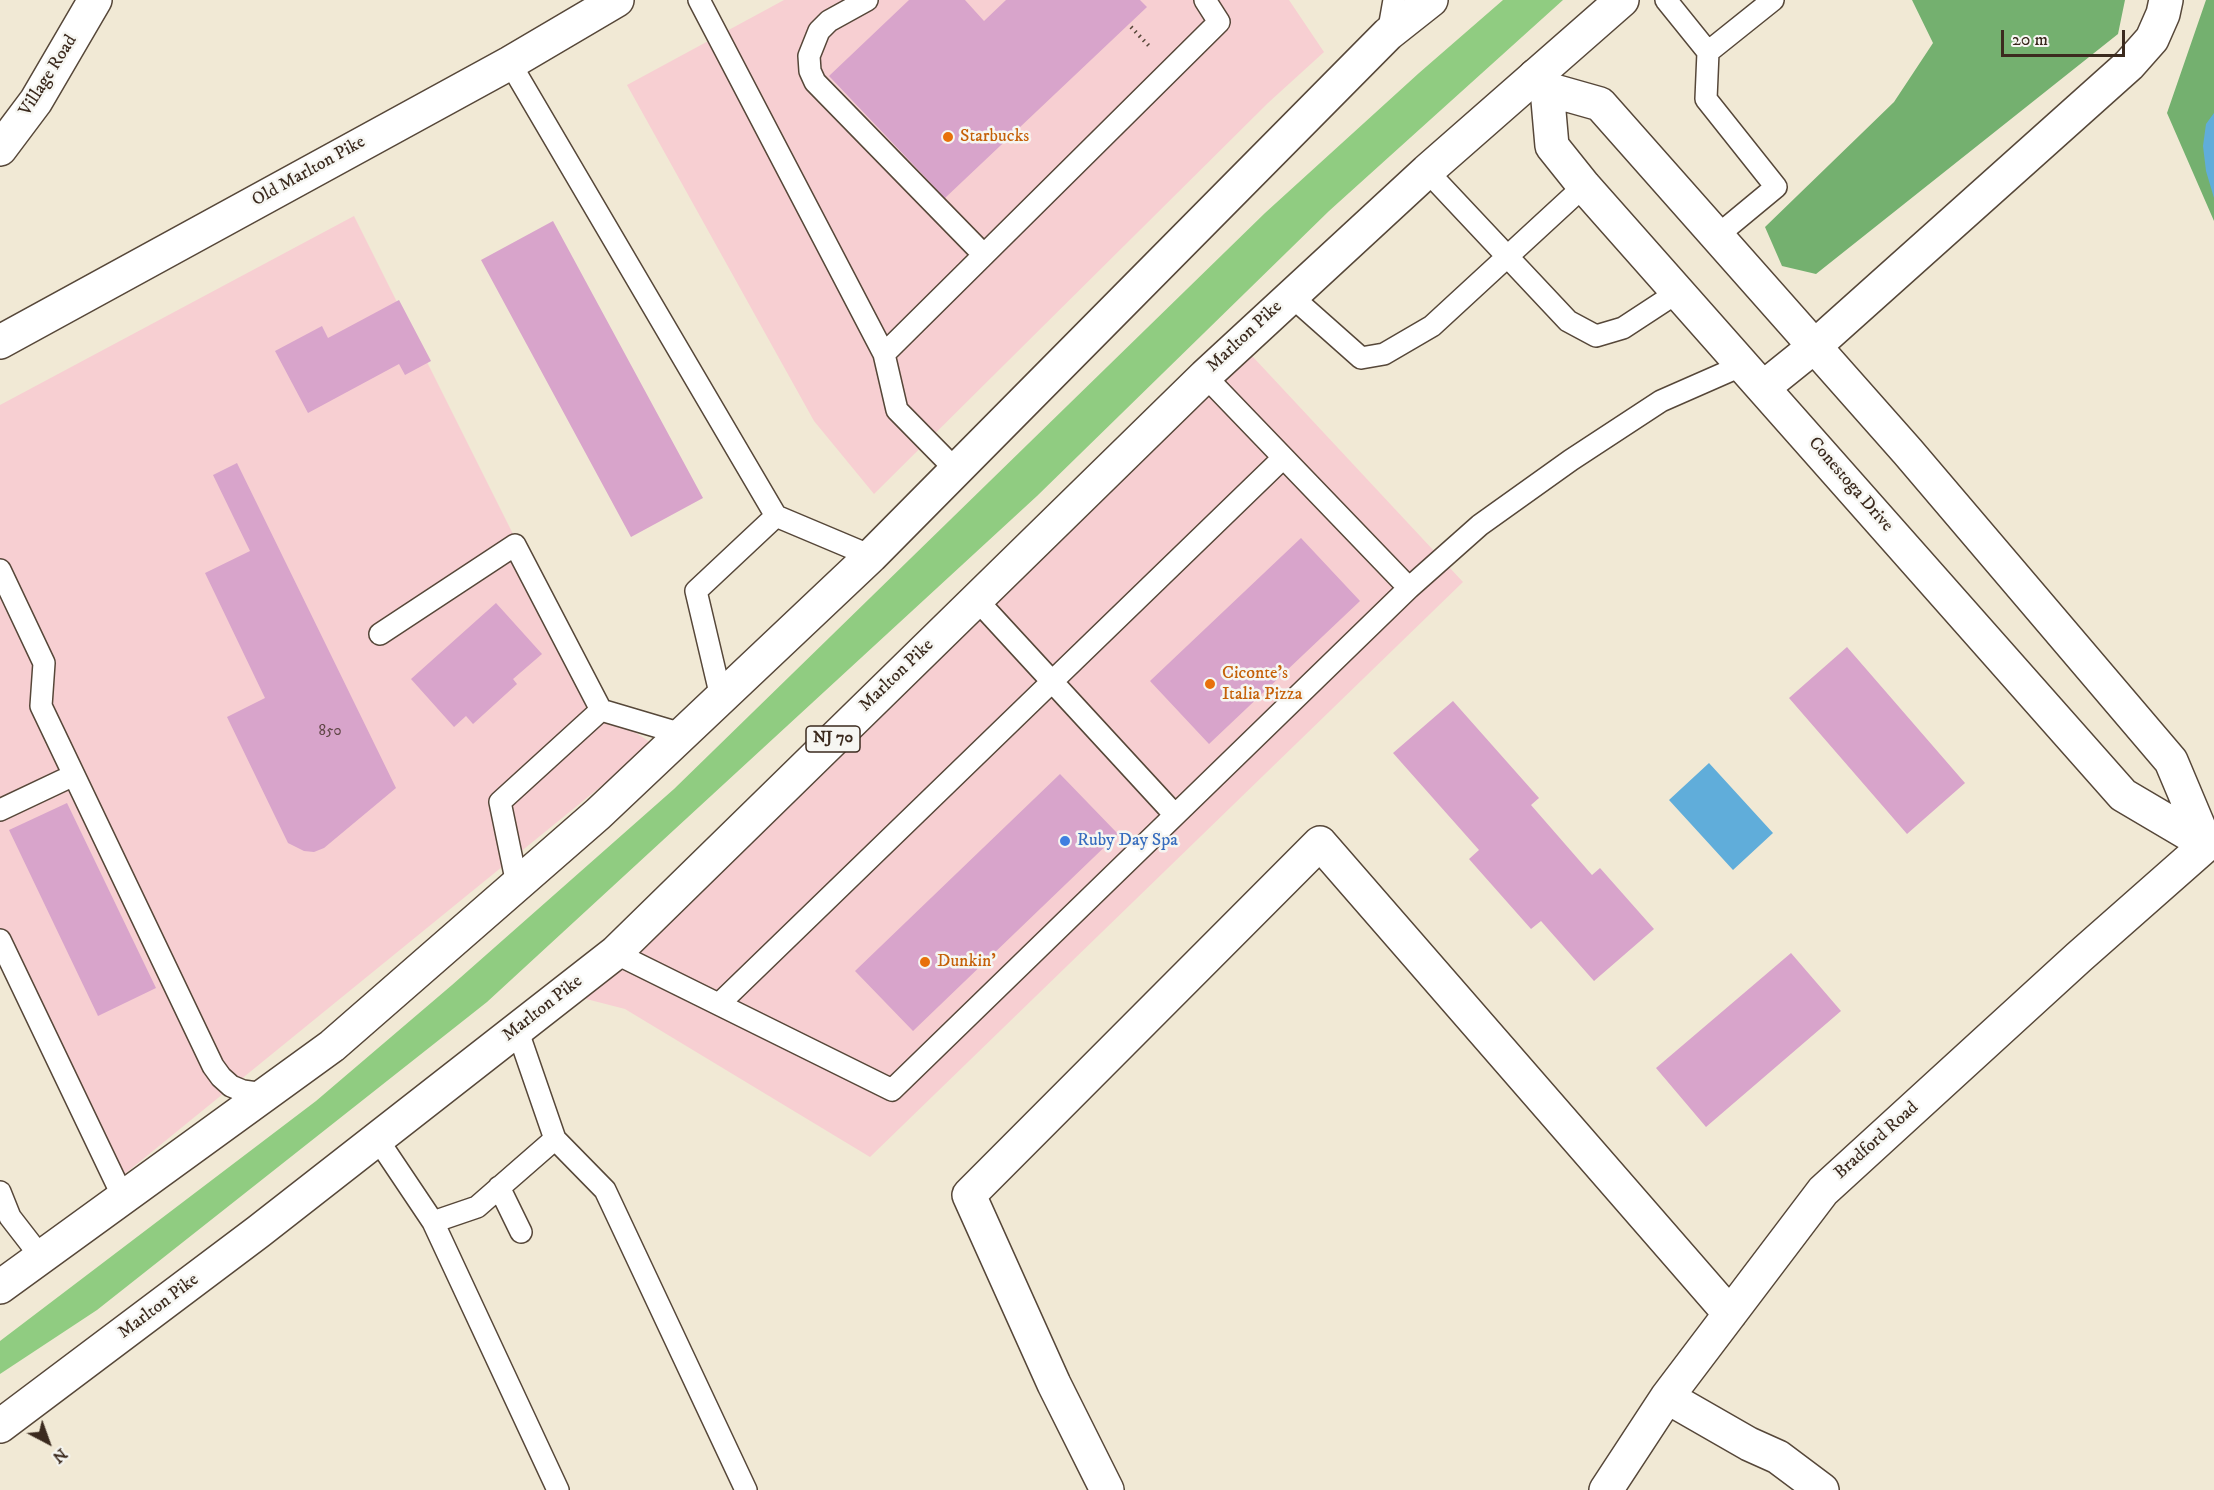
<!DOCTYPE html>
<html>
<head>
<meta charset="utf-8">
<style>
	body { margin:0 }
	#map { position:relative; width:2214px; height:1490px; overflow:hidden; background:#f1e9d5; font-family:"IM FELL DW Pica",serif }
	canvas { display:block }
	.north { position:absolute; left:18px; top:1412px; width:60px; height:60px; -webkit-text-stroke:4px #f6f6f2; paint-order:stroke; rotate:139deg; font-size:16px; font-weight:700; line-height:24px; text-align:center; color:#3b2a1e }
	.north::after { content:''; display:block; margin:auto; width:21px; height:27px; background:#3b2a1e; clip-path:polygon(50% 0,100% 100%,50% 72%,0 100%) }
	.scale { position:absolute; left:2001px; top:30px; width:124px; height:27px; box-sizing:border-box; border:3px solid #3b2a1e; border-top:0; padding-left:8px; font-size:18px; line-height:21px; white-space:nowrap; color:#3b2a1e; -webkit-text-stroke:4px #f6f6f2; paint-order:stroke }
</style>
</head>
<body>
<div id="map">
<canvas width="2214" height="1490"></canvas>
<div class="north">N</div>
<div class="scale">20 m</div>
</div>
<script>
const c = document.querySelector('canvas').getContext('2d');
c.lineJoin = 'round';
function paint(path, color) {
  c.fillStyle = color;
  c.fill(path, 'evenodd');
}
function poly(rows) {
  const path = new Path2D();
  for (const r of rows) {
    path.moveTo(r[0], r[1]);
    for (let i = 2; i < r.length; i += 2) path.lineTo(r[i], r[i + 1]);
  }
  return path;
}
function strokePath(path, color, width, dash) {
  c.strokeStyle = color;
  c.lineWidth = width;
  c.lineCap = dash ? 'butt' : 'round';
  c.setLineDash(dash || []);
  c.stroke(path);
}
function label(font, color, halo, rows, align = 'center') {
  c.font = font + ' "IM FELL DW Pica",serif';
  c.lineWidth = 5;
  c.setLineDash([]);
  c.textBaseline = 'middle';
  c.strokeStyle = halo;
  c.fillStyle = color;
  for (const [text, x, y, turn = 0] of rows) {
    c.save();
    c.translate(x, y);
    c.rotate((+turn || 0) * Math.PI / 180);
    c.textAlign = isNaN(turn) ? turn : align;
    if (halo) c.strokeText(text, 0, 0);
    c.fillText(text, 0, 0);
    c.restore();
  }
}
paint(poly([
	[784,0,1289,0,1324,52,1268,103,874,494,814,421,627,85],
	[354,216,601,710,653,744,116,1181,0,928,0,405],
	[1240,343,1463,582,870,1157,625,1009,563,993]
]), '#f7cfd2');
paint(poly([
	[1503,0,1563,0,1329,211,1037,496,487,1002,97,1310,0,1374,0,1341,316,1101,452,985,674,789,1265,213,1419,73]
]), '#90cc81');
paint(poly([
	[1912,0,2125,0,2118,34,1816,274,1782,266,1765,227,1894,102,1933,43],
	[2206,0,2214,0,2214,221,2167,113]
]), '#74b06f');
paint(poly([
	[2214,113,2214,198,2206,171,2203,146,2206,124],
	[1709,763,1773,833,1733,870,1669,800]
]), '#60adda');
paint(poly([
	[909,0,965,0,984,21,1006,0,1140,0,1147,7,945,198,829,76],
	[553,221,703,498,631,537,481,260],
	[399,300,431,361,405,375,399,364,308,413,275,351,322,326,328,338],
	[237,463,396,788,324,848,314,852,304,851,288,843,227,717,265,698,205,573,250,551,213,475],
	[1301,538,1360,601,1209,744,1150,681],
	[496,603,542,654,513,679,517,684,473,724,466,716,454,727,411,679],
	[1847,647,1965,783,1907,834,1789,698],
	[1453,701,1539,798,1531,805,1592,875,1600,868,1654,929,1594,981,1541,921,1531,929,1469,859,1479,850,1393,753],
	[1060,774,1118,834,913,1031,855,971],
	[67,803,156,988,98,1016,9,830],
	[1791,953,1841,1011,1706,1127,1656,1068]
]), '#d8a4cb');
const lane = poly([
	[699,0,884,354],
	[867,0,829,21,819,31,809,56,810,71,815,82,984,255],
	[1666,0,1708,52,1706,99,1776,187,1718,235],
	[1388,34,1394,0],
	[1708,52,1773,0],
	[510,63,776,516,871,556],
	[1427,171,1568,321,1596,336,1623,328,1678,292],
	[1290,295,1361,358,1384,354,1432,326,1584,186],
	[955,469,897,410,884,354,1219,22,1205,0],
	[0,570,44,663,41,706,213,1066,221,1077,231,1086,243,1091,257,1093,269,1091],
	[1409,588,1480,525,1571,460,1661,401,1743,365],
	[976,599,1175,815],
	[380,634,515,545,601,710,682,734],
	[721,697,696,591,776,516],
	[0,810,74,775],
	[517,884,500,802,601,710],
	[0,940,123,1197],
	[615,953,892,1090,1409,588,1205,376],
	[719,1004,1283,458],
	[517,1029,555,1139,605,1190,746,1490],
	[378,1140,433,1222,558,1490],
	[499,1187,521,1232],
	[0,1192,10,1217,41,1257],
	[433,1222,477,1207,555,1139]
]);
const street = poly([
	[0,149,36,101,95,0],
	[1667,1397,1749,1444,1778,1457,1822,1490],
	[1107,1490,1054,1384,969,1195,1320,843,1730,1314],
	[1606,1490,1667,1397,1823,1191,2079,957,2214,838]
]);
const secondary = poly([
	[1535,76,1547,89,1600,104,1908,452,2171,761,2206,844],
	[1547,89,1552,146,1584,186,2123,795,2206,844],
	[0,342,510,63,617,0],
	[1764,387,1815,346,2129,65,2152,39,2163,14,2166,0]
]);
const highway = poly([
	[0,1287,332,1046,598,814,871,556,1388,34,1431,0],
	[0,1426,258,1232,615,953,1205,376,1427,171,1622,0]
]);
strokePath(lane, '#564739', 24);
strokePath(street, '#564739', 36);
strokePath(secondary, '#564739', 36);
strokePath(highway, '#564739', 36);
strokePath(poly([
	[1131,27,1150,47]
]), '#564739', 4, [1.5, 4.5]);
strokePath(lane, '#fff', 21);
strokePath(street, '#fff', 33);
strokePath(secondary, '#fff', 33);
strokePath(highway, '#fff', 33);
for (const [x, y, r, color] of [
	[948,137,6,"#e8710a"],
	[1210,684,6,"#e8710a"],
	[1065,841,6,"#3f7fe0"],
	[925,962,6,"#e8710a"]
]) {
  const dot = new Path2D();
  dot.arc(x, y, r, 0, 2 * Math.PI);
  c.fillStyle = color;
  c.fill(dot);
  strokePath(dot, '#f6f6f2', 2);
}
label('15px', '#624849', null, [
	["850",330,732]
]);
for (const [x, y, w] of [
	[833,739,54]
]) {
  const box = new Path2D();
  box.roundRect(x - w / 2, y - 13, w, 26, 4.5);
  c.fillStyle = '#f6f6f2';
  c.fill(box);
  strokePath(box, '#3b2a1e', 1.5);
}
label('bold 16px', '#3b2a1e', null, [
	["NJ 70",833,739]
]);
label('18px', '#3b2a1e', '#f6f6f2', [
	["Village Road",49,76,-58],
	["Old Marlton Pike",309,172,-29],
	["Marlton Pike",1245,337,-43],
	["Conestoga Drive",1850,485,49],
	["Marlton Pike",897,676,-44],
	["Marlton Pike",543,1009,-38],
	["Bradford Road",1877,1141,-42],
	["Marlton Pike",159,1307,-37]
]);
label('18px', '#c56008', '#f6f6f2', [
	["Starbucks",960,137],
	["Ciconte's",1222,674],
	["Italia Pizza",1222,695],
	["Dunkin'",937,962]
], 'left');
label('18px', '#366cbe', '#f6f6f2', [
	["Ruby Day Spa",1077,841]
], 'left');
</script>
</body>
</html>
